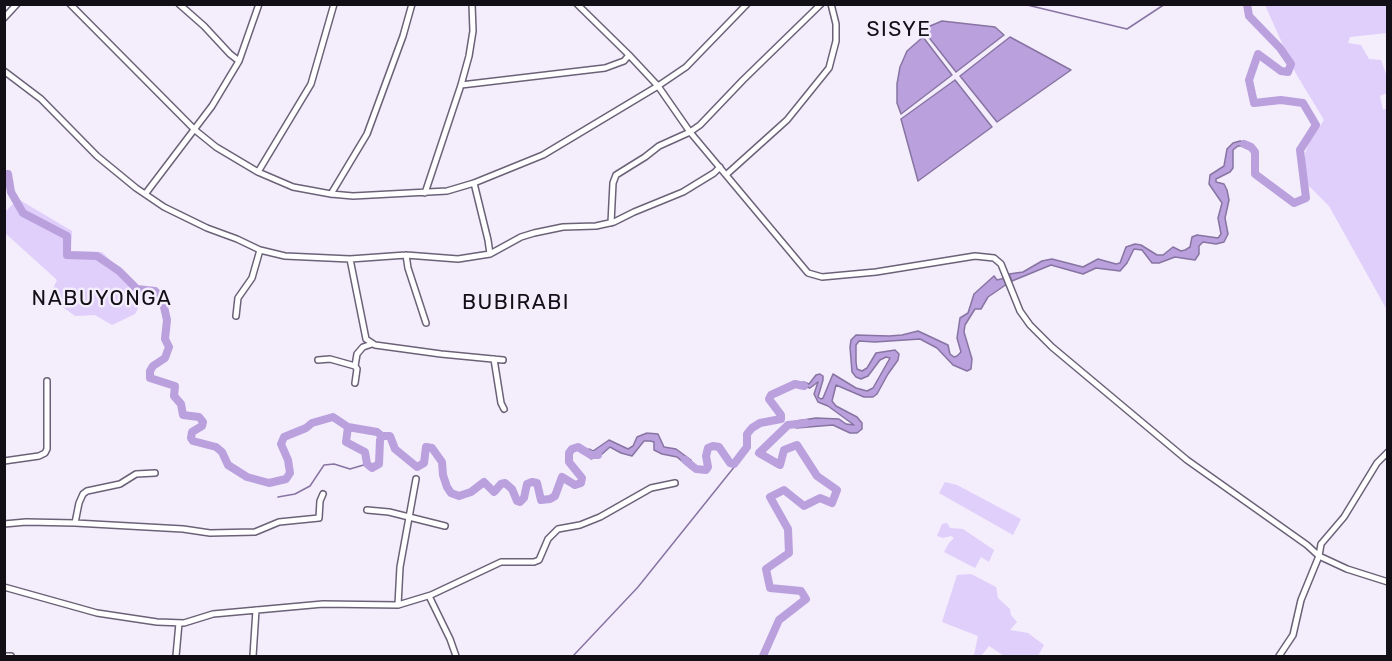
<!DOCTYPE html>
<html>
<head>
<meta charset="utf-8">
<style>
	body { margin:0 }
	#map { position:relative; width:1392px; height:661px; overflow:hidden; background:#f3edfc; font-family:Rubik,sans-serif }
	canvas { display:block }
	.frame { position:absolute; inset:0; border:6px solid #120f17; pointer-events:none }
</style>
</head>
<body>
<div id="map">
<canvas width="1392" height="661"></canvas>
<div class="frame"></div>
</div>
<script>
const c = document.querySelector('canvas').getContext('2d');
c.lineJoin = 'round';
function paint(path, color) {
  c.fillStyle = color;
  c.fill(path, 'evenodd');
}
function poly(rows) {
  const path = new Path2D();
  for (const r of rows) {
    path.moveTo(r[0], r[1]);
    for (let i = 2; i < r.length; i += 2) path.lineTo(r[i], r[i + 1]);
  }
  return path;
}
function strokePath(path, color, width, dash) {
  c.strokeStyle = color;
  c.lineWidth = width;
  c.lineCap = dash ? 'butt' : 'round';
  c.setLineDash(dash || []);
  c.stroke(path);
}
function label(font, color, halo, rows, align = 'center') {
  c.font = font + ' Rubik,sans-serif';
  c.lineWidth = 5;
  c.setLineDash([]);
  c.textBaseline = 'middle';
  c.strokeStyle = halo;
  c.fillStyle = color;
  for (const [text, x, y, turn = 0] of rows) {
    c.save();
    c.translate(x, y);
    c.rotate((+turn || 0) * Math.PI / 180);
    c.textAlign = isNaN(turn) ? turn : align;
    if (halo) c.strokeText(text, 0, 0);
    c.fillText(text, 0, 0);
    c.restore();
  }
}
paint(poly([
	[1265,5,1387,5,1387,33,1350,37,1348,43,1361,45,1369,59,1381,60,1387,77,1387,93,1380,96,1383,110,1388,108,1387,310,1329,206,1305,182,1305,153,1310,140,1324,120,1295,72],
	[18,199,72,231,71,251,102,252,145,295,135,314,112,325,95,315,75,316,49,297,57,280,5,233,5,212],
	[945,482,957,485,1021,519,1013,535,939,493],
	[947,523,950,528,963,529,994,550,989,562,981,557,975,568,944,552,949,543,954,538,951,536,943,538,937,536,942,524],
	[971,574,996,587,998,598,1010,609,1011,615,1017,622,1010,630,1028,633,1044,645,1038,656,1004,656,989,646,981,656,977,656,974,655,978,636,942,622,957,575]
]), '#e0cefb');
const water = poly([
	[942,21,995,27,1004,35,956,72,927,35,930,26,942,21],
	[923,37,952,75,901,114,897,103,897,84,900,67,907,51,923,37],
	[1010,37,1071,70,997,122,960,76,1010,37],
	[955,80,992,127,918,181,901,119,955,80],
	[1240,141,1248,143,1254,149,1251,151,1244,146,1238,146,1233,150,1233,168,1230,172,1216,179,1216,182,1224,184,1227,190,1229,200,1225,218,1228,234,1224,242,1216,244,1203,242,1199,246,1199,254,1195,260,1175,257,1159,263,1152,263,1142,250,1134,249,1127,263,1120,271,1096,268,1083,274,1051,265,1012,281,1009,274,1023,272,1042,261,1052,259,1083,267,1098,259,1116,264,1120,263,1126,247,1135,244,1141,245,1157,255,1163,255,1173,247,1181,251,1185,250,1190,247,1192,237,1197,235,1218,238,1221,234,1218,218,1222,203,1209,184,1210,175,1224,166,1227,149,1233,143,1240,141],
	[994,276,997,280,1005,278,1007,284,988,297,981,309,975,309,965,325,964,332,972,359,971,369,967,371,953,365,937,348,920,339,875,342,859,341,856,345,856,362,857,369,862,371,867,368,876,353,895,350,899,354,898,360,888,374,877,394,873,397,864,397,836,385,832,401,836,406,857,417,862,423,862,429,857,433,850,433,833,425,796,428,796,421,816,418,839,419,846,424,854,425,828,406,818,402,814,394,818,382,810,388,795,384,804,382,809,384,816,375,820,374,823,376,823,380,818,397,821,399,823,398,833,374,856,388,867,391,873,388,890,358,886,357,880,360,868,376,861,379,856,377,852,372,850,347,851,340,856,335,889,336,902,335,918,331,948,345,950,354,954,357,957,356,961,352,957,338,960,318,968,313,974,294,994,276],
	[647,433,658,434,664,447,676,449,691,460,693,466,690,468,677,457,662,454,654,450,654,442,650,441,644,441,632,456,621,453,610,447,601,455,591,459,589,455,589,449,593,451,609,440,628,449,633,446,637,437,647,433]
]);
paint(water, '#baa0dd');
strokePath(water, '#8874a2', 1.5);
strokePath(poly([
	[1023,4,1127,29,1165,4],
	[278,497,295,494,310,486,324,465,334,464,350,469,367,464],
	[573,656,638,587,735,466,734,464]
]), '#8874a2', 1.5);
strokePath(poly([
	[1244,144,1251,147,1255,152,1255,174,1294,203,1306,198,1300,150,1316,125,1303,103,1281,100,1254,103,1249,80,1258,54,1281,71,1288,72,1291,64,1280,48,1249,16,1247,4],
	[4,174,8,174,11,192,23,213,67,236,67,255,97,256,119,271,137,289,155,291,162,298,167,320,165,339,169,347,165,358,153,366,150,371,150,378,175,386,174,396,181,404,183,415,199,417,203,422,202,426,192,432,191,438,193,441,216,447,222,452,228,465,247,477,269,483,286,479,290,473,288,460,281,444,284,437,306,428,312,423,333,417,348,427,346,442,365,452,367,464,372,468,379,464,380,440,382,436,390,436,395,449,417,467,424,463,426,447,432,448,442,462,443,475,447,487,451,493,459,496,471,492,484,482,494,492,501,484,505,483,512,489,517,501,520,502,524,498,527,484,532,482,537,483,541,500,550,499,555,496,562,477,575,485,581,483,582,478,569,462,569,453,572,449,578,447,591,455,598,455],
	[348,427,377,432,382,436],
	[685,460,696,469,706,470,708,467,706,456,708,448,713,446,719,447,730,463,734,464,747,447,747,434,752,428,760,423,781,419,781,415,769,399,771,395,795,384,804,386],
	[763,656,779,620,806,599,801,591,770,588,766,569,789,553,788,529,770,497,784,490,804,506,820,498,832,503,837,490,817,476,797,445,784,450,780,465,759,453,788,425,806,423]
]), '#baa0dd', 8);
const minor = poly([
	[70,4,195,130,216,147,258,172,293,187,331,194,353,196,447,191,474,183,543,155,658,86,686,67,747,4],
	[179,4,204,26,230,54,239,61],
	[577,4,629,55,658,86,690,132,808,273,822,277,876,272,975,256,994,258,1001,264,1020,311,1030,325,1052,347,1187,460,1307,545,1319,556,1347,569,1388,582],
	[4,18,17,4],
	[4,71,41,99,97,156,136,188,164,207,207,228,237,239,260,250,285,256,350,259,406,255,458,259,490,254,488,240,474,183],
	[461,85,605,68,624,61,629,55],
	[258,172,311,84,334,4],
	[727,174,787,120,829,68,836,41,836,24,831,4],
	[146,193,212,106,239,61,259,4],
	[425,193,461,85,469,56,473,31,472,4],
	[331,194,367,134,403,36,412,4],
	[611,223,613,183,616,175,645,157,659,146,690,132,700,125,743,80,821,4],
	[490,254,521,237,534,233,563,227,596,226,614,222,634,212,683,192,714,173,720,167],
	[406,255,408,268,426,323],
	[350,259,366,339,375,345,441,354,503,360],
	[236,316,238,298,252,278,260,250],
	[494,359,501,403,504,409],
	[318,360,330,359,355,366],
	[355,383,357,369,355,366,357,354,363,347,372,344],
	[4,461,39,456,45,453,47,449,47,381],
	[367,510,389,512,445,526],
	[75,523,79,503,83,494,87,491,120,484,136,474,155,473],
	[4,524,26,522,75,523,183,529,210,533,255,532,279,522,319,518,320,501,323,494],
	[4,587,97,613,157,622,184,623,213,614,323,604,398,605,431,595,501,562,534,562,539,560,548,539,558,529,580,525,600,517,651,488,675,483],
	[429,596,450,639,456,656],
	[398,605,400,567,416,479],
	[4,656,11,656],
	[176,656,179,623],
	[253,656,256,610],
	[1279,656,1293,635,1301,600,1319,556,1321,544,1344,517,1377,463,1388,452]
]);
strokePath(minor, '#6b6278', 8);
strokePath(minor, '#fff', 5);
c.letterSpacing = '1.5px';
label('21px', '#120f17', '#f3edfc', [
	["SISYE",899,30],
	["NABUYONGA",102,299],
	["BUBIRABI",516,303]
]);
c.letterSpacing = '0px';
</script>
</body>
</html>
